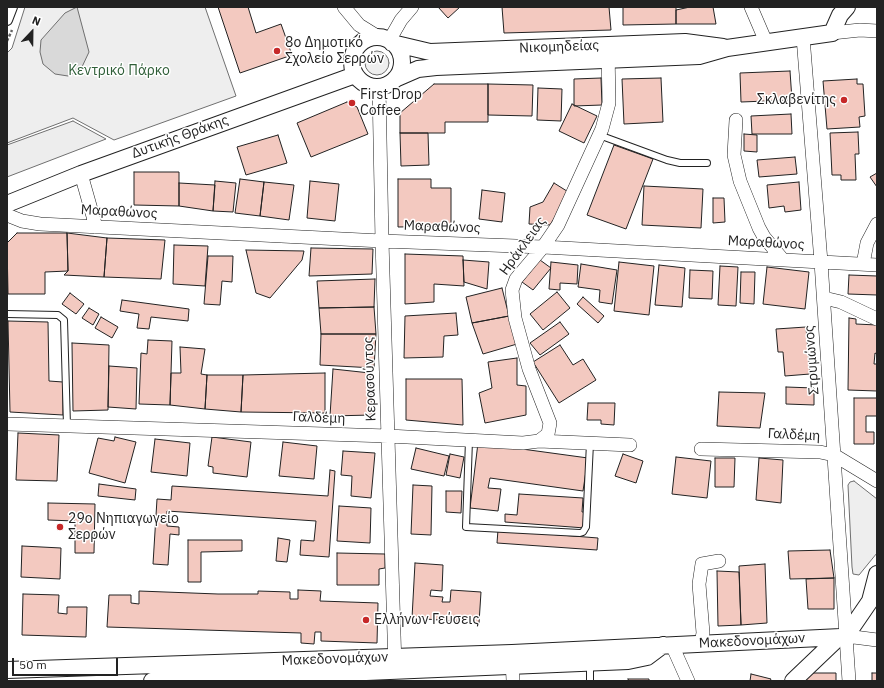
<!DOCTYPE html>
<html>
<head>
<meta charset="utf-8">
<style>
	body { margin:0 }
	#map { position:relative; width:884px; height:688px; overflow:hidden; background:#fff; font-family:"IBM Plex Sans",sans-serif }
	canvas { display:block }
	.frame { position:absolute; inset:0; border:8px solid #222; pointer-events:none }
	.north { position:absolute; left:12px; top:12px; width:40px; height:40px; -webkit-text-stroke:3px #fff; paint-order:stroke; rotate:22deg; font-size:11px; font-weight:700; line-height:16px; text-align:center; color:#222 }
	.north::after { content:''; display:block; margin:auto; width:14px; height:18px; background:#222; clip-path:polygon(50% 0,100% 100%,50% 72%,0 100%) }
	.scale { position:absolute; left:12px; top:658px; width:106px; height:18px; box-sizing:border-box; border:2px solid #222; border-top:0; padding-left:5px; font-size:12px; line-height:14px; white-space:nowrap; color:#222; -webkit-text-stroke:3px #fff; paint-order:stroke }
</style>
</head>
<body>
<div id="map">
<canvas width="884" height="688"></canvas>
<div class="frame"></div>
<div class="north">N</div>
<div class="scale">50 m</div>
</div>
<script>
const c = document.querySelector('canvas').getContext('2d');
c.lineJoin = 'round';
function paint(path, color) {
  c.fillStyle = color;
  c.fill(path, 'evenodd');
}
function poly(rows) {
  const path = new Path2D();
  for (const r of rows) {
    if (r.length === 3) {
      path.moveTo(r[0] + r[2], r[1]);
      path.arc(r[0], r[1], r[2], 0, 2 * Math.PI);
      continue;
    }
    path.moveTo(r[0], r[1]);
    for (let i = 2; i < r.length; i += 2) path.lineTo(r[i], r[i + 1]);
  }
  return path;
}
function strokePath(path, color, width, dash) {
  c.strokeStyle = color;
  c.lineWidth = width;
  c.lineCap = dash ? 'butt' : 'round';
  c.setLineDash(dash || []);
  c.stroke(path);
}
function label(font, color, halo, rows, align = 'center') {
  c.font = font + ' "IBM Plex Sans",sans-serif';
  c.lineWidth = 3;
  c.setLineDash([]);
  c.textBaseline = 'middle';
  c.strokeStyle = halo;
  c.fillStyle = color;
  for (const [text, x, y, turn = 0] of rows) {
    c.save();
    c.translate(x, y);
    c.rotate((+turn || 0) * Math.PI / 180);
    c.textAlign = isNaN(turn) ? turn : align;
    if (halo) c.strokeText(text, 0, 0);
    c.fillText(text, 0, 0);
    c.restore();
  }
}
const green = poly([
	[25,7,205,7,236,96,114,140,73,118,7,143,7,53,12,48,25,7],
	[377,63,12],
	[854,481,877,499,877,553,859,575,853,574,852,567,848,485,850,482,854,481]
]);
paint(green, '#eee');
strokePath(green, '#6f6f6f', 1);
const parking = poly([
	[73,121,106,139,7,177,7,145,73,121]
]);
paint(parking, '#ededed');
strokePath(parking, '#6f6f6f', 1);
const water = poly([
	[77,7,89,52,81,69,68,76,55,74,43,64,40,52,41,40,65,13,77,7]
]);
paint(water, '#d9d9d9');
strokePath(water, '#6f6f6f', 1);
const building = poly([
	[218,7,248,7,256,33,281,24,292,55,240,73,218,7],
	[438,7,460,7,448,18,438,7],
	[502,7,609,7,611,30,504,33,502,7],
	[623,7,676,7,676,24,623,25,623,7],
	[690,7,713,7,716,24,676,24,676,10,690,7],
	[790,71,792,100,741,102,740,73,790,71],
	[601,78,602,105,574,106,574,79,601,78],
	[661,78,663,122,624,124,622,79,661,78],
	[857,79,857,84,863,84,865,116,859,117,860,127,827,129,823,81,857,79],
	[434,84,488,84,488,122,445,122,445,133,400,133,400,113,434,84],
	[488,84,533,85,532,116,488,115,488,84],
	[538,88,562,89,561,121,537,120,538,88],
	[347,102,357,107,368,134,311,157,297,123,347,102],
	[572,104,597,116,584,143,559,131,572,104],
	[791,114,792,134,752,134,751,116,791,114],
	[858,132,859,154,855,154,856,180,841,180,841,175,832,175,830,133,858,132],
	[400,133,428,133,429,165,401,166,400,133],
	[744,134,757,135,757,152,744,151,744,134],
	[278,135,287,163,246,175,237,147,278,135],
	[614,145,653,159,626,229,587,215,614,145],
	[795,157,797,174,759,177,757,160,795,157],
	[134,172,179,172,179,206,134,205,134,172],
	[877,173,877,187,870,177,877,173],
	[240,179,264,182,260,216,235,213,240,179],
	[398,179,431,179,431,188,451,188,451,226,398,227,398,179],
	[215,181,236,183,233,212,213,211,215,181],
	[310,181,339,184,335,221,307,218,310,181],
	[264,182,294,185,289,220,260,216,264,182],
	[799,182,801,210,785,212,784,206,769,208,767,185,799,182],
	[179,183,215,185,213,211,179,206,179,183],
	[554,183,570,193,550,225,529,224,530,207,543,202,554,183],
	[644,186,703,189,701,228,642,225,644,186],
	[482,190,505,193,502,222,479,219,482,190],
	[713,198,724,198,725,222,713,223,713,198],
	[17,233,67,233,68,271,45,272,45,294,8,294,7,243,17,233],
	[67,233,107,238,104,277,64,275,68,271,67,233],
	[107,238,165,240,161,279,104,277,107,238],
	[174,245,208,246,205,286,173,284,174,245],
	[311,248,373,249,372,274,309,276,311,248],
	[246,250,304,251,302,260,270,298,256,293,246,250],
	[405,254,463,256,464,286,434,284,434,302,405,304,405,254],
	[208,256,233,256,232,282,222,281,220,305,204,304,208,256],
	[463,260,489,262,487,289,464,282,463,260],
	[540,260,551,268,533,290,522,282,540,260],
	[551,262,578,265,577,284,560,283,560,290,549,289,551,262],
	[619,262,654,266,649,315,614,311,619,262],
	[581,264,617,270,612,304,599,302,600,290,578,287,581,264],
	[659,265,685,268,682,307,655,305,659,265],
	[720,266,738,267,736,306,718,305,720,266],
	[767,267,809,272,805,309,763,304,767,267],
	[690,270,713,271,712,299,689,298,690,270],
	[741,272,755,272,754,304,740,303,741,272],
	[849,275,877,276,877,295,848,294,849,275],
	[375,279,374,307,319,308,317,281,375,279],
	[502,288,509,316,472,323,466,297,502,288],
	[557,292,570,308,543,330,530,314,557,292],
	[70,293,84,304,76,314,62,304,70,293],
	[583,297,604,316,598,323,577,304,583,297],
	[122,300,189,309,188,321,151,317,149,329,137,328,139,314,120,311,122,300],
	[374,307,376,334,321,334,319,308,374,307],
	[89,308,99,314,93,325,82,318,89,308],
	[456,313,458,335,444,336,443,357,404,358,405,316,456,313],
	[509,316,517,344,483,354,472,323,509,316],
	[101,317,118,327,112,338,95,328,101,317],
	[849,318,856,319,856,324,877,325,877,354,875,353,874,364,877,364,877,391,848,390,849,318],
	[8,321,48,322,49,381,63,382,63,415,10,412,8,321],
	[560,322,569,334,540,355,530,343,560,322],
	[806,327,810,374,785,376,783,352,778,352,776,329,806,327],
	[321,334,376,334,374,368,320,365,321,334],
	[148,340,172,341,170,405,139,404,141,353,147,354,148,340],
	[72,343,109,345,108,410,73,411,72,343],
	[560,345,573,365,583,359,596,380,559,403,533,362,560,345],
	[180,347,205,349,201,374,207,375,205,409,170,405,171,373,181,373,180,347],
	[517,358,517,385,526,386,526,415,485,423,479,393,492,388,488,362,517,358],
	[109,366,137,368,136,409,108,407,109,366],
	[333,369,370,373,372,415,330,416,333,369],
	[325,373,325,413,241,412,243,375,325,373],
	[207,375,243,375,241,412,205,409,207,375],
	[406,379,462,379,463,425,406,420,406,379],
	[786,387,814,388,814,405,786,404,786,387],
	[719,392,765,393,760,428,717,426,719,392],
	[854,398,877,398,877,416,866,416,866,432,874,432,874,444,854,444,854,398],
	[588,403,615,403,614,425,601,424,601,420,587,420,588,403],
	[18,433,59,435,57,481,16,480,18,433],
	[115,437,136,442,125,483,89,473,98,438,114,441,115,437],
	[212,437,251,442,247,477,213,473,213,467,208,466,212,437],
	[155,439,190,443,187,476,151,472,155,439],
	[283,442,317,446,314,479,279,476,283,442],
	[478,443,588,458,583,491,490,478,488,488,501,489,498,511,470,508,478,443],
	[416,448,449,456,444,476,411,469,416,448],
	[343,451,375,453,371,498,351,496,352,476,341,475,343,451],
	[450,454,464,457,460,478,446,475,450,454],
	[623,454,643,461,636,483,615,476,623,454],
	[676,457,711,461,707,498,672,494,676,457],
	[715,458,735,458,734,487,715,487,715,458],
	[759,458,783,460,781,503,756,500,759,458],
	[330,470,335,471,329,557,300,555,301,540,314,541,316,521,167,511,167,526,179,527,179,535,170,534,168,565,153,564,157,499,171,500,172,486,328,496,330,470],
	[99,484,136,489,135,500,98,496,99,484],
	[413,485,432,486,431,535,411,534,413,485],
	[446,491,462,491,461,513,446,512,446,491],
	[519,494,583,498,582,512,586,512,585,528,505,522,505,514,517,515,519,494],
	[48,503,95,504,94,553,75,553,75,521,48,520,48,503],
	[339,506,371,508,370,543,337,541,339,506],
	[498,530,598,538,597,550,497,543,498,530],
	[278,538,290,540,287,562,276,561,278,538],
	[188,540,242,540,242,551,201,552,201,582,188,582,188,540],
	[22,546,61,548,60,579,21,577,22,546],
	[830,550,834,578,790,579,788,551,830,550],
	[337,553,385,554,385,568,379,569,379,585,337,585,337,553],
	[415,563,443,565,442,591,431,590,430,596,443,597,442,602,450,602,451,590,481,592,479,623,412,618,415,563],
	[765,564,767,623,741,625,739,566,765,564],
	[717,571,739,572,741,625,718,626,717,571],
	[834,578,834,609,808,609,806,579,834,578],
	[298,590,321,591,320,601,378,603,377,643,321,641,321,632,315,632,314,644,301,643,301,633,107,627,109,595,131,595,131,603,139,604,139,591,218,594,258,594,258,591,290,592,290,599,298,599,298,590],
	[23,594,59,595,58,613,67,614,67,607,87,607,86,637,22,635,23,594],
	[806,673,836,673,836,681,806,681,806,673],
	[872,673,877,673,877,681,872,681,872,673],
	[751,674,771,679,770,681,750,681,751,674],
	[628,679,649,679,649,681,629,681,628,679]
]);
paint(building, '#f3c9c0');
strokePath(building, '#222', 1);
const service = poly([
	[599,135,667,160,680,163,707,163],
	[7,314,58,315,64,320,67,426],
	[469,440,466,527,580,533,583,532,586,527,590,443],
	[590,663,590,681]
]);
const pedestrian = poly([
	[7,20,12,7]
]);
const minor = poly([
	[344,7,359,25,380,38],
	[751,7,766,42],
	[832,33,860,30,877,31],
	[803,37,821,262,849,681],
	[389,41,401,20,412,7],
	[379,87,382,241,395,667],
	[736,120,734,155,740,181,759,228,764,237,783,260],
	[81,174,96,227],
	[7,215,22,221,40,224,382,241,543,247,877,265],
	[863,264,867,243,877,224],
	[824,298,841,302,877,319],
	[7,424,388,436,523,443,539,441,630,445],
	[539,441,548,434,550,423,529,369,515,318,512,290,516,279,543,247,558,225,602,129,609,103,608,50],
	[701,449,820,452,834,455,877,481],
	[846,636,877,640],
	[701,643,703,633,699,584,702,564,719,561],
	[672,645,688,681],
	[512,656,513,681]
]);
const tertiary = poly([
	[377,62,25],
	[392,43,430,52,685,42,723,47],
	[395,79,418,69,436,67,699,56,727,48,832,33,840,15,847,7],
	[7,204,81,174,355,75],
	[7,670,512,653,841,637],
	[152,681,628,661,647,657,663,645],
	[793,681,836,640,841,637,846,636,870,601,877,574]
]);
strokePath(service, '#222', 8);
strokePath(pedestrian, '#222', 12);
strokePath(minor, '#222', 14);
strokePath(tertiary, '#222', 18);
strokePath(poly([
	[7,41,12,30]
]), '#646464', 2.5, [3, 2]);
strokePath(service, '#fff', 6);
strokePath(pedestrian, '#fff', 10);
strokePath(minor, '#fff', 13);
strokePath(tertiary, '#fff', 16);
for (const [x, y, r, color] of [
	[277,51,4,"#c62828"],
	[844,100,4,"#c62828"],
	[352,103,4,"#c62828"],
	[60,527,4,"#c62828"],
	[366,620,4,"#c62828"]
]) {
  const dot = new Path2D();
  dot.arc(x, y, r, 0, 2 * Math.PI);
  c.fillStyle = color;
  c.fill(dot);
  strokePath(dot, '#fff', 1.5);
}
label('14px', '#222', '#fff', [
	["8ο Δημοτικό",285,43],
	["Σχολείο Σερρών",285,59],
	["First Drop",360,95],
	["Coffee",360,111],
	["Σκλαβενίτης",836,100,"right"],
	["29ο Νηπιαγωγείο",68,519],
	["Σερρών",68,535],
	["Ελλήνων Γεύσεις",374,620]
], 'left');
label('14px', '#222', '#fff', [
	["Νικομηδείας",559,47,-2],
	["Δυτικής Θράκης",180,137,-20],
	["Μαραθώνος",119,212,3],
	["Μαραθώνος",442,227,2],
	["Μαραθώνος",766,243,3],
	["Ηράκλειας",523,246,-54],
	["Στρυμώνος",812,360,-94],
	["Κερασούντος",370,379,-92],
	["Γαλδέμη",319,418,2],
	["Γαλδέμη",794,435,3],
	["Μακεδονομάχων",752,641,-3],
	["Μακεδονομάχων",335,659,-2]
]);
label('14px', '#2f5e38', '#fff', [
	["Κεντρικό Πάρκο",119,71]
]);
</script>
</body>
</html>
